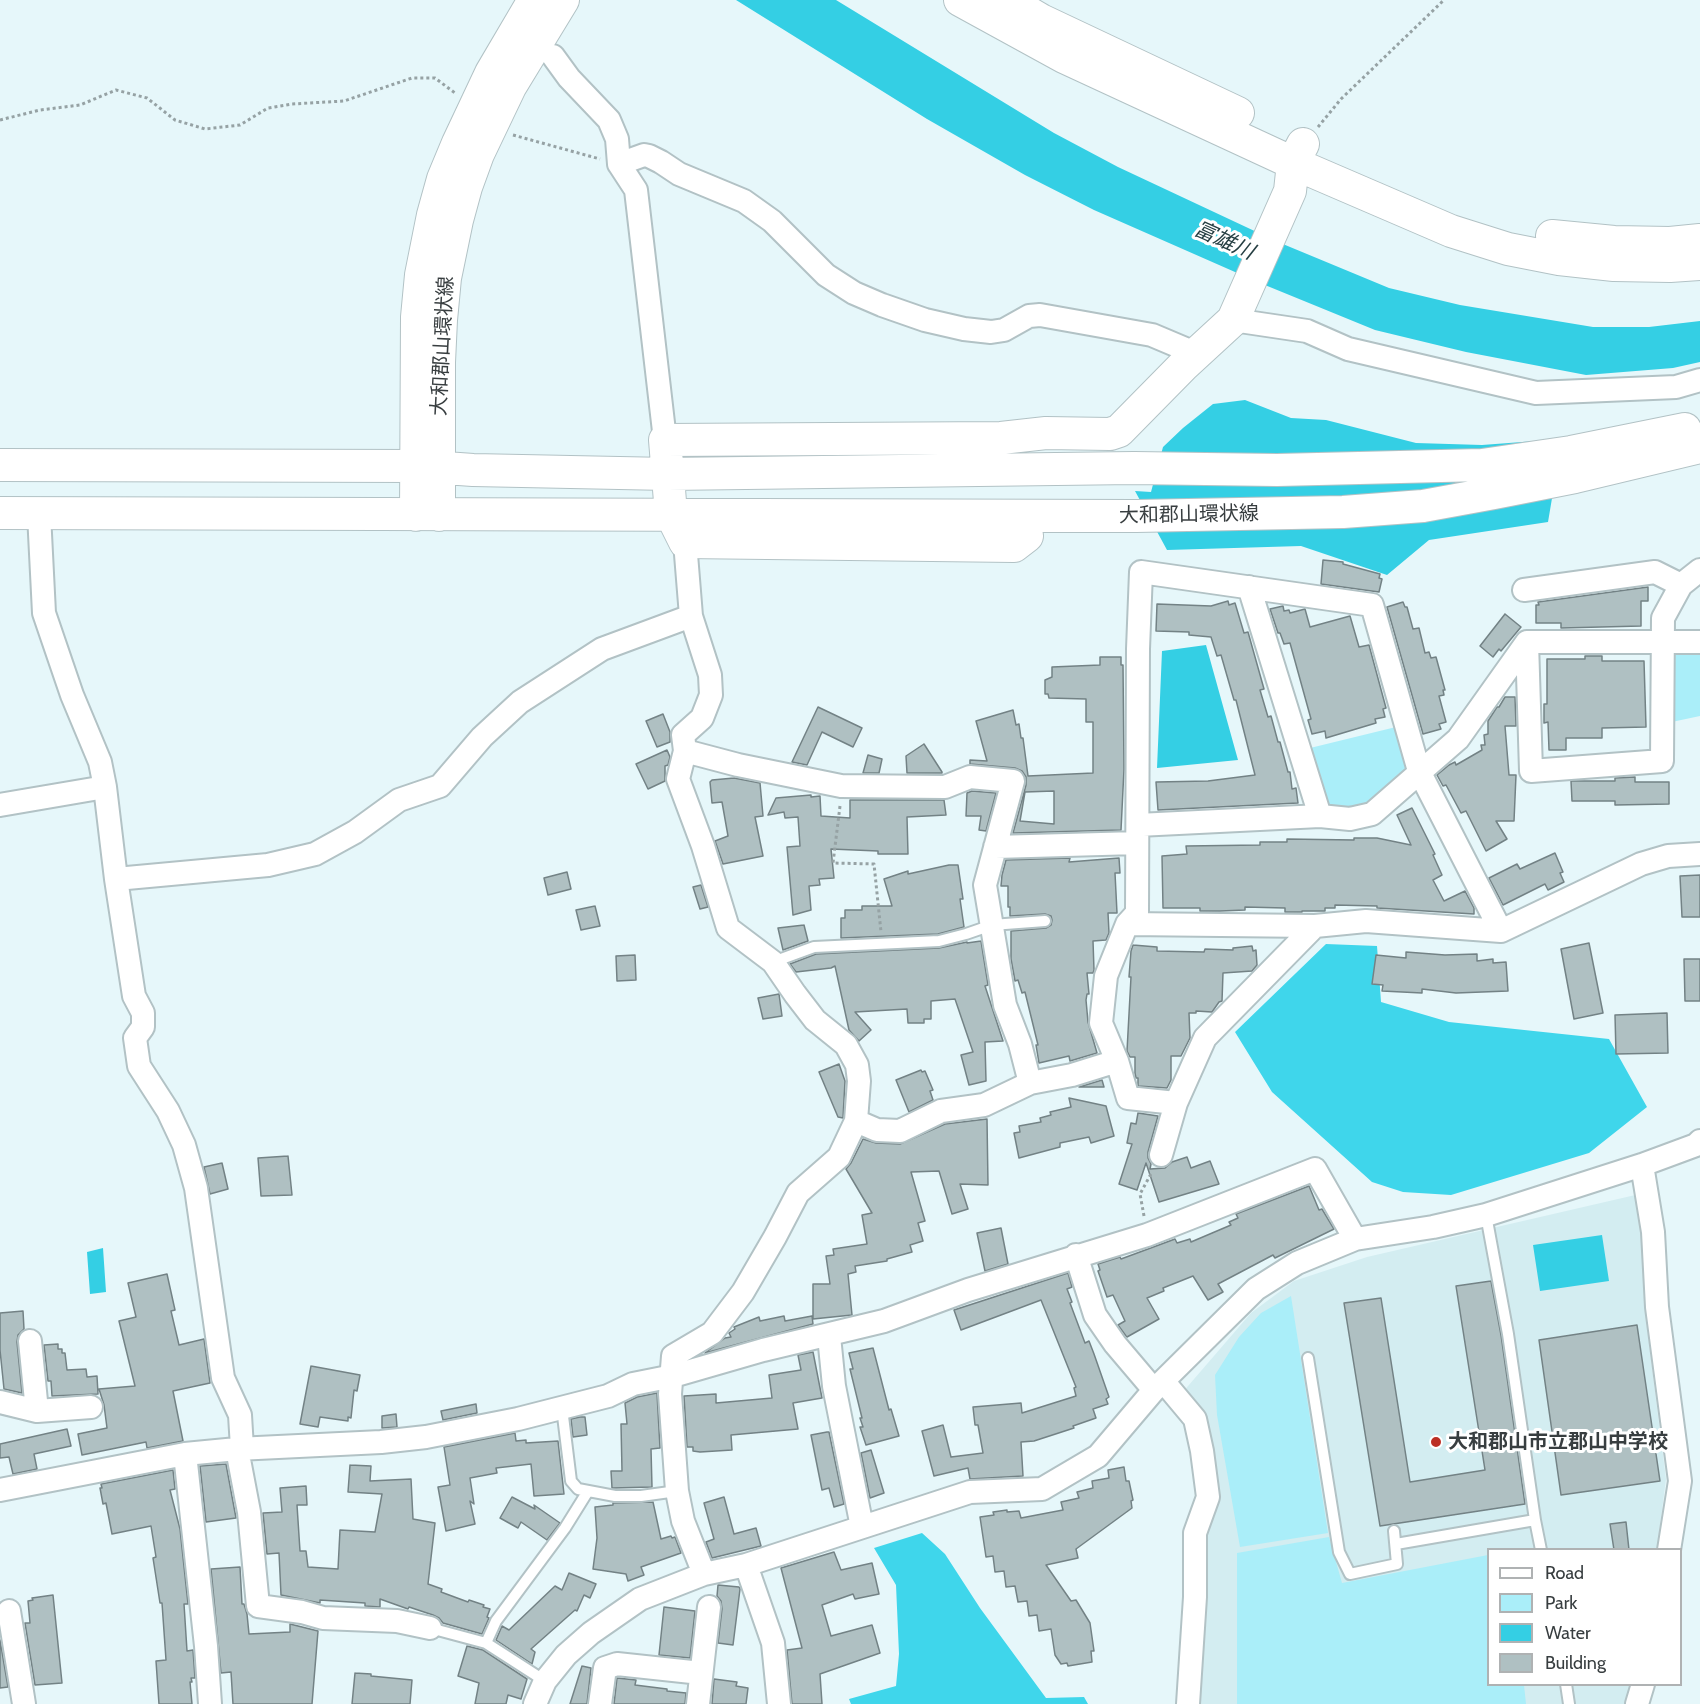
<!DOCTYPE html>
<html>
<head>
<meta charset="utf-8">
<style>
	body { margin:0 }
	#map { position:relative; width:1700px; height:1704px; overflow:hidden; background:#e6f7fa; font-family:Cabin,sans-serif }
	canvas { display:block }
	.legend { position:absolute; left:1487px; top:1548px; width:195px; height:138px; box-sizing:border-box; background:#fff; border:2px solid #afb2b3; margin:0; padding:8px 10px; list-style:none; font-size:18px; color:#383e40 }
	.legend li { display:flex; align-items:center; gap:12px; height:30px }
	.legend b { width:30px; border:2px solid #afb2b3 }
</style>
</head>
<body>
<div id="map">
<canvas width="1700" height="1704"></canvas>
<ul class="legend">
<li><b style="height:8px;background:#fff"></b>Road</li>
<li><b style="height:16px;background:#aaeef9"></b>Park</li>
<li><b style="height:16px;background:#34cfe4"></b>Water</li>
<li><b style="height:16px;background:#afc0c2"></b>Building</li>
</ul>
</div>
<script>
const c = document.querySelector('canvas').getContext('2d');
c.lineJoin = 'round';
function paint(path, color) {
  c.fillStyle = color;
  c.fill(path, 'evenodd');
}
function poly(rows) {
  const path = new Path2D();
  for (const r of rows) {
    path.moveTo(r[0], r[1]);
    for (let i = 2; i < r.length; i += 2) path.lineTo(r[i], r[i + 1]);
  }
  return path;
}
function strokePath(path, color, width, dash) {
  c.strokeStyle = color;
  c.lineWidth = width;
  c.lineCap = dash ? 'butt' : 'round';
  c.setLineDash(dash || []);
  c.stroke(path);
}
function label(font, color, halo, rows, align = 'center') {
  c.font = font + ' Cabin,"Noto Sans JP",sans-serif';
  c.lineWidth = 6;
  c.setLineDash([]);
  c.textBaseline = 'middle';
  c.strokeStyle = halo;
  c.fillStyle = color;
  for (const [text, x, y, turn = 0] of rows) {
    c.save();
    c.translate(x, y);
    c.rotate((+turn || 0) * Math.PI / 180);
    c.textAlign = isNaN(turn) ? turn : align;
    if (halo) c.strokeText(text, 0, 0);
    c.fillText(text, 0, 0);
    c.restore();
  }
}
paint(poly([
	[1644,1193,1646,1319,1666,1479,1657,1549,1488,1550,1488,1684,1632,1685,1628,1704,1199,1704,1204,1535,1218,1498,1215,1464,1205,1420,1182,1393,1251,1313,1294,1281,1367,1257]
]), '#d3edf1');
paint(poly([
	[1700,651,1700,716,1667,723,1672,657,1679,652],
	[1396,727,1410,765,1360,812,1341,810,1321,801,1306,749],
	[1291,1296,1328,1533,1240,1547,1217,1415,1215,1375,1239,1337,1261,1313],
	[1329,1537,1342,1583,1488,1555,1488,1684,1524,1685,1526,1704,1237,1704,1237,1553]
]), '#aaeef9');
paint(poly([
	[1326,944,1377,946,1381,1002,1449,1022,1609,1039,1647,1107,1589,1153,1451,1195,1403,1192,1372,1182,1272,1092,1235,1032],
	[922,1533,945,1554,980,1608,1046,1698,1084,1697,1088,1704,851,1704,849,1699,896,1686,899,1654,896,1585,874,1548]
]), '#3fd6eb');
paint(poly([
	[736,0,836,0,1054,133,1118,167,1278,242,1389,288,1460,305,1593,327,1649,327,1700,321,1700,362,1673,368,1586,375,1466,352,1375,330,1260,283,1094,210,1025,175,927,119],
	[1245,400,1291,418,1326,420,1416,443,1482,445,1562,439,1548,522,1429,540,1387,575,1301,546,1167,550,1135,491,1151,492,1163,447,1183,428,1213,404],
	[1206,645,1238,760,1157,768,1162,651],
	[1602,1235,1609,1281,1540,1291,1533,1245],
	[103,1248,106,1292,90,1294,87,1252]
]), '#34cfe4');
const building = poly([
	[1323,560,1343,562,1343,564,1380,574,1379,578,1382,579,1379,592,1321,584,1323,560],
	[1648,587,1648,601,1641,601,1641,626,1561,628,1561,623,1536,623,1536,605,1539,605,1538,602,1648,587],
	[1228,601,1229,605,1235,603,1244,633,1248,632,1264,689,1260,690,1268,717,1271,716,1278,742,1280,742,1288,772,1290,772,1292,789,1296,788,1298,803,1158,810,1156,782,1208,781,1255,775,1236,700,1234,700,1221,655,1217,656,1211,637,1189,635,1189,632,1156,631,1157,604,1211,606,1228,601],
	[1403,602,1405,607,1407,607,1413,629,1419,628,1425,653,1429,652,1431,658,1436,657,1445,690,1443,690,1444,695,1439,696,1446,722,1439,724,1441,729,1423,734,1387,607,1403,602],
	[1283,606,1284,611,1289,610,1290,613,1305,609,1310,627,1350,616,1359,647,1369,645,1386,708,1383,709,1385,717,1375,719,1376,723,1326,738,1325,731,1312,734,1308,720,1311,719,1290,643,1284,644,1280,633,1278,633,1270,609,1283,606],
	[1505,614,1521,627,1501,651,1499,649,1493,657,1480,646,1505,614],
	[1585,656,1602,656,1602,661,1644,661,1646,727,1602,728,1602,738,1566,738,1566,750,1549,750,1548,722,1544,723,1544,704,1547,704,1547,659,1585,659,1585,656],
	[1100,657,1121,657,1121,665,1123,665,1124,769,1121,830,1013,833,1026,785,1026,777,1022,771,1015,768,970,764,970,760,987,761,976,721,1013,710,1016,725,1019,724,1021,738,1023,738,1028,776,1093,773,1093,722,1086,722,1086,699,1049,698,1048,694,1045,694,1045,680,1052,677,1052,667,1100,665,1100,657],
	[1054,791,1054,824,1020,821,1025,792,1054,791],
	[1505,697,1515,697,1516,726,1505,726,1509,775,1516,775,1514,821,1496,821,1507,839,1486,851,1466,811,1461,813,1446,785,1443,786,1437,775,1449,765,1455,762,1456,765,1482,750,1481,745,1485,745,1484,735,1488,734,1488,721,1497,707,1499,707,1505,697],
	[818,707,862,728,853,747,822,732,807,765,792,762,818,707],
	[663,714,670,732,670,742,657,747,646,721,663,714],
	[924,744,942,772,942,773,907,773,906,756,924,744],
	[667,750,670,757,668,765,665,766,665,781,648,789,636,764,667,750],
	[868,755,882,759,879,773,863,773,868,755],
	[1635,777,1635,782,1669,782,1669,804,1615,805,1615,801,1572,801,1571,781,1615,781,1615,778,1635,777],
	[734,778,760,783,763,816,755,817,763,856,723,864,715,841,728,836,722,802,712,803,710,782,712,780,734,778],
	[972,791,996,793,986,831,979,830,981,816,966,816,967,793,972,791],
	[811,795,811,797,820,796,821,816,850,818,850,800,944,800,946,815,907,817,908,854,878,854,878,851,831,849,834,878,819,879,820,885,809,886,811,910,793,915,787,847,800,846,798,817,785,818,784,812,768,815,776,798,811,795],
	[1412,808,1435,854,1433,855,1442,875,1433,880,1444,901,1465,891,1474,908,1474,914,1377,908,1377,906,1335,905,1335,908,1325,908,1325,911,1302,911,1302,912,1285,912,1285,908,1245,907,1245,910,1220,911,1200,911,1200,908,1163,908,1162,856,1187,854,1186,846,1260,845,1260,842,1287,842,1287,839,1354,840,1354,838,1377,838,1411,845,1397,815,1412,808],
	[1555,853,1563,872,1560,873,1564,882,1548,890,1545,884,1503,905,1489,878,1517,864,1520,869,1555,853],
	[1070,858,1069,862,1119,858,1120,873,1115,873,1117,913,1108,913,1109,933,1106,940,1093,941,1094,970,1093,973,1087,973,1089,994,1087,994,1086,1000,1088,1022,1097,1053,1070,1061,1069,1056,1039,1063,1036,1045,1038,1045,1025,992,1022,993,1018,980,1015,981,1011,959,1011,931,1046,928,1051,925,1052,920,1051,916,1045,914,1010,916,1010,907,1008,907,1008,886,1001,886,1002,875,1006,860,1070,858],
	[949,865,958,865,963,899,960,899,964,927,938,934,841,938,841,918,845,918,845,910,862,910,862,906,892,906,884,879,908,871,908,874,949,865],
	[567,872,571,889,548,895,544,878,567,872],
	[1700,875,1700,917,1682,917,1680,876,1700,875],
	[701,885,708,907,700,909,693,887,701,885],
	[595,906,600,926,581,930,576,910,595,906],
	[804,925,808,941,783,950,778,928,804,925],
	[981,941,988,985,985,986,1003,1041,985,1042,986,1081,969,1085,961,1055,973,1052,955,999,931,1001,931,1019,924,1019,924,1023,908,1023,907,1009,855,1012,871,1030,859,1041,849,1030,835,966,831,968,796,972,790,964,816,954,939,948,967,942,967,943,981,941],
	[1589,943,1603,1013,1574,1019,1561,949,1589,943],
	[1133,945,1157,947,1157,951,1204,952,1205,949,1233,950,1233,948,1252,946,1253,951,1256,950,1257,965,1252,971,1223,973,1222,1001,1219,1002,1212,1012,1196,1011,1196,1013,1189,1013,1190,1038,1181,1056,1171,1056,1171,1080,1167,1088,1138,1086,1138,1078,1136,1078,1135,1073,1135,1057,1130,1057,1127,1051,1131,977,1129,977,1131,951,1133,945],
	[1406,952,1445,955,1477,954,1477,961,1493,959,1493,963,1506,962,1508,991,1456,993,1422,989,1422,993,1382,991,1383,985,1372,984,1376,955,1406,958,1406,952],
	[635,955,636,980,617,981,616,956,635,955],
	[1684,959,1700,959,1700,1001,1685,1001,1684,959],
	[779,994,782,1016,763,1019,758,998,779,994],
	[1667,1013,1668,1053,1616,1054,1615,1015,1667,1013],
	[839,1064,845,1081,843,1118,838,1117,819,1072,839,1064],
	[921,1070,922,1072,925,1071,933,1090,930,1091,933,1100,909,1112,896,1080,921,1070],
	[1102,1080,1104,1087,1079,1087,1102,1080],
	[1069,1098,1106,1106,1114,1136,1091,1143,1089,1137,1060,1143,1060,1147,1019,1158,1014,1133,1020,1132,1019,1126,1041,1122,1040,1118,1051,1115,1050,1112,1071,1107,1069,1098],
	[1138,1113,1158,1116,1148,1152,1148,1158,1151,1164,1150,1169,1165,1168,1172,1162,1187,1157,1191,1168,1210,1161,1219,1184,1159,1202,1146,1163,1137,1190,1119,1184,1132,1144,1127,1143,1131,1123,1136,1124,1138,1113],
	[987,1119,988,1185,960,1184,968,1209,952,1214,939,1171,911,1172,925,1221,918,1223,923,1241,910,1245,912,1252,887,1259,887,1261,855,1266,856,1272,848,1274,852,1315,813,1319,813,1284,830,1284,826,1256,834,1255,833,1249,867,1244,862,1215,872,1213,846,1169,851,1163,863,1139,876,1143,900,1144,945,1124,987,1119],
	[288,1156,292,1195,261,1196,258,1158,288,1156],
	[222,1163,228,1189,210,1194,204,1167,222,1163],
	[1309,1186,1319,1210,1322,1209,1334,1229,1275,1258,1273,1255,1218,1284,1223,1292,1208,1300,1193,1276,1163,1288,1164,1291,1147,1298,1159,1319,1127,1337,1126,1336,1118,1325,1125,1321,1113,1295,1107,1297,1098,1271,1100,1270,1098,1264,1120,1257,1121,1259,1175,1239,1177,1243,1190,1239,1191,1242,1231,1225,1229,1222,1238,1218,1236,1214,1309,1186],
	[1001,1228,1008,1264,985,1271,977,1233,1001,1228],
	[1068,1273,1072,1287,1067,1289,1072,1302,1070,1303,1085,1343,1089,1341,1094,1354,1109,1397,1106,1399,1108,1404,1093,1409,1096,1418,1073,1426,1074,1428,1034,1441,1021,1442,1023,1476,970,1479,968,1468,934,1476,922,1431,943,1425,951,1457,983,1453,978,1425,975,1425,973,1407,1021,1403,1022,1413,1076,1396,1074,1388,1076,1387,1041,1300,961,1330,954,1310,1068,1273],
	[167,1274,175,1310,171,1311,179,1345,204,1339,210,1383,173,1391,183,1441,147,1448,146,1442,82,1455,78,1434,107,1428,104,1405,99,1389,135,1386,119,1321,136,1317,128,1283,167,1274],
	[1491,1281,1501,1335,1525,1504,1380,1526,1344,1303,1381,1298,1410,1482,1485,1470,1456,1286,1491,1281],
	[23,1311,24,1329,18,1335,17,1342,22,1393,4,1389,0,1350,0,1313,23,1311],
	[784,1316,785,1321,812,1316,813,1324,705,1353,725,1338,731,1337,729,1333,735,1329,734,1327,759,1317,760,1321,784,1316],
	[1637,1325,1660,1481,1561,1495,1539,1340,1637,1325],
	[58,1344,58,1349,62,1349,62,1353,65,1353,67,1370,86,1369,87,1377,97,1376,98,1394,52,1396,51,1381,48,1381,44,1345,58,1344],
	[873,1348,889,1410,891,1409,899,1436,866,1445,860,1427,863,1427,860,1418,862,1418,850,1369,853,1369,849,1353,873,1348],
	[813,1352,822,1398,793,1403,798,1429,731,1435,732,1450,700,1452,693,1451,693,1447,687,1447,684,1396,716,1394,716,1403,772,1398,769,1375,801,1370,798,1355,813,1352],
	[311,1366,360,1375,357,1391,354,1390,351,1418,348,1417,348,1421,320,1417,318,1427,300,1424,311,1366],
	[657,1393,660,1448,651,1449,652,1487,612,1488,611,1471,622,1471,621,1424,627,1424,625,1403,637,1397,657,1393],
	[476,1404,477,1413,443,1420,441,1411,476,1404],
	[396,1414,397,1427,382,1428,382,1416,396,1414],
	[580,1417,585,1417,587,1435,573,1437,571,1419,580,1417],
	[67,1429,71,1446,34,1454,37,1469,13,1474,9,1457,0,1458,0,1444,67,1429],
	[827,1432,829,1432,844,1504,834,1507,829,1488,822,1490,811,1435,827,1432],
	[515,1433,516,1441,526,1440,526,1443,558,1441,564,1494,534,1496,531,1464,496,1468,497,1473,470,1478,474,1504,470,1501,475,1524,446,1531,438,1487,450,1485,444,1447,515,1433],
	[871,1450,884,1493,870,1498,861,1453,871,1450],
	[226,1464,236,1518,206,1522,200,1466,226,1464],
	[350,1465,371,1466,370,1481,411,1479,413,1519,435,1523,428,1584,442,1589,441,1592,468,1602,469,1600,484,1605,483,1607,490,1609,487,1617,489,1618,482,1634,443,1623,439,1618,433,1615,409,1607,408,1609,380,1599,380,1607,365,1606,365,1603,320,1600,320,1603,281,1595,279,1553,267,1554,263,1513,282,1512,280,1488,306,1486,307,1505,297,1505,300,1551,306,1551,308,1567,338,1569,340,1530,375,1532,382,1494,348,1492,350,1465],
	[1124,1467,1126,1481,1129,1481,1133,1500,1131,1501,1132,1508,1076,1549,1078,1558,1046,1565,1071,1601,1076,1600,1090,1623,1094,1651,1091,1651,1092,1662,1068,1666,1067,1663,1061,1664,1055,1655,1051,1629,1039,1631,1037,1615,1029,1616,1027,1601,1018,1602,1015,1586,1006,1587,1004,1571,995,1572,993,1556,986,1557,980,1517,994,1515,993,1512,1007,1510,1007,1512,1019,1511,1021,1518,1063,1510,1061,1502,1079,1498,1077,1492,1093,1488,1092,1481,1109,1478,1108,1470,1124,1467],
	[173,1470,175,1489,170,1490,180,1529,188,1604,184,1604,187,1651,193,1650,195,1678,191,1678,192,1682,190,1682,192,1704,159,1704,156,1661,166,1660,162,1603,160,1603,153,1558,156,1557,151,1526,112,1534,106,1503,103,1504,100,1488,102,1488,101,1484,173,1470],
	[512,1497,535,1509,534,1505,560,1523,547,1540,521,1522,518,1528,500,1518,512,1497],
	[724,1497,734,1534,756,1528,761,1546,712,1558,706,1542,714,1539,704,1503,724,1497],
	[653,1502,661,1539,671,1536,672,1538,675,1537,681,1553,641,1567,644,1575,628,1581,626,1574,593,1569,597,1538,595,1507,613,1505,613,1503,653,1502],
	[1626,1522,1629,1550,1614,1550,1610,1524,1626,1522],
	[834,1552,841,1570,872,1563,879,1594,855,1599,853,1594,822,1605,831,1636,872,1625,880,1653,820,1674,822,1704,792,1704,787,1650,802,1648,781,1568,834,1552],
	[240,1567,242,1604,244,1604,247,1614,249,1634,290,1632,290,1624,318,1631,312,1704,233,1704,231,1672,221,1673,211,1569,240,1567],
	[569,1573,596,1584,590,1598,584,1595,577,1611,575,1610,531,1649,535,1652,532,1664,496,1640,502,1626,509,1630,555,1586,562,1590,569,1573],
	[718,1585,739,1587,740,1589,733,1645,718,1643,722,1609,721,1601,717,1596,718,1585],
	[53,1595,62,1683,35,1685,25,1623,30,1623,28,1601,33,1600,32,1598,53,1595],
	[664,1607,695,1611,690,1658,659,1655,664,1607],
	[0,1640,8,1687,0,1688,0,1640],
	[467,1646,483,1650,527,1679,521,1699,508,1695,506,1704,475,1704,479,1683,458,1676,467,1646],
	[582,1666,591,1668,587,1704,570,1704,582,1666],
	[355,1673,371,1674,371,1676,412,1680,410,1704,352,1704,355,1673],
	[617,1678,636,1680,635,1685,667,1689,667,1691,686,1693,685,1704,614,1704,617,1678],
	[714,1679,737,1682,736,1686,748,1688,746,1704,712,1704,714,1679]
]);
paint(building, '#afc0c2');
strokePath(building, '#738285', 1.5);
const lane = poly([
	[773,962,814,947,939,941,966,934,992,925,1045,921],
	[1308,1358,1339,1552,1350,1574,1397,1564,1394,1531],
	[562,1408,571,1481,578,1489,615,1496,641,1496,677,1491],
	[1535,1520,1541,1550],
	[1396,1544,1535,1520,1508,1334,1486,1215],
	[430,1628,486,1643,545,1681],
	[486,1643,496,1621,565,1528,588,1491],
	[1566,1684,1569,1704]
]);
const street = poly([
	[553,56,569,78,609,120,617,139,619,164,636,190,665,440],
	[619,164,644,155,649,156,661,162,679,174,744,201,772,221,826,275,854,293,882,305,925,320,964,329,991,332,1004,330,1029,316,1040,315,1152,335,1197,354],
	[1233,320,1307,331,1348,349,1536,393,1676,387,1700,380],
	[39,514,44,613,72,695,100,762,105,787,116,879,134,996,143,1013,143,1027,135,1038,139,1066,168,1111,184,1145,196,1188,223,1378,240,1415,242,1448],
	[685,542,691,616,710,675,711,695,702,718,683,735,685,751,678,779,703,846,728,928,773,962,795,994,815,1020,846,1045,857,1065,859,1081,856,1121,839,1157,798,1193,775,1237,743,1292,712,1333,673,1356,670,1394,677,1491,683,1521,704,1574],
	[1249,587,1320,816],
	[1524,590,1655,572,1681,585],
	[1527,642,1531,771,1662,761,1663,618,1681,585,1700,570],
	[685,751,738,765,841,786,945,787,970,777,1013,781,985,885,1005,1005,1020,1044,1030,1083],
	[0,805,105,787],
	[1138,825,1320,816,1350,819,1372,814,1458,739,1527,642,1700,642],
	[995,847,1137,843],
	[116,879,268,865,315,854,355,832,399,800,440,786,482,737,520,702,602,649,691,616],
	[1127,924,1315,926,1366,921,1501,931,1641,864,1668,856,1700,854],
	[1176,1103,1128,1098,1117,1061,1101,1023,1106,976,1127,924,1137,913,1138,649,1141,572,1372,605,1419,771,1501,931],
	[856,1121,877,1130,900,1131,941,1111,984,1105,1030,1083,1072,1075,1117,1061],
	[1161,1155,1176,1103,1205,1038,1315,926],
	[1642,1165,1653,1232,1657,1307,1680,1481,1669,1550],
	[1076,1255,1095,1315,1115,1344,1154,1390],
	[829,1336,834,1386,862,1527],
	[30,1341,37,1411],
	[1164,1382,1195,1419,1202,1451,1208,1497,1195,1533,1195,1597,1188,1704],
	[0,1402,37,1411,91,1407],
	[237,1449,249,1512,258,1606,302,1612,323,1618,397,1621,430,1628],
	[185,1454,206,1646,210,1704],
	[0,1490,185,1454,237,1449,381,1442,426,1437,518,1419,608,1396,633,1384,673,1376,763,1350,884,1321,968,1290,1147,1235,1315,1169,1355,1239],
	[746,1565,773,1643,779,1704],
	[9,1611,24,1704],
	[535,1704,545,1681,566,1655,591,1633,640,1599,704,1574,746,1565,970,1492,1042,1489,1098,1456,1154,1390,1256,1289,1297,1263,1355,1239,1433,1227,1486,1215,1642,1165,1696,1145,1700,1141],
	[600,1704,605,1668,617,1664,701,1673],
	[698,1704,709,1607],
	[1637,1704,1643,1684]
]);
const secondary = poly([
	[960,0,1064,57,1293,163,1451,231,1508,249,1559,259,1614,265,1670,266,1700,264],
	[1007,0,1041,20,1238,113],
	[1552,236,1614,242,1670,243,1700,240],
	[0,465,417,466,473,470,668,474,1134,468,1277,470,1482,465,1571,452,1685,429],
	[0,513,1136,516,1343,512,1423,506,1494,493,1575,477,1700,447],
	[416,515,417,317,421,275,433,215,443,179,458,143,491,73,534,0],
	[439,515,439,362,441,320,445,278,457,220,466,187,478,154,510,87,563,0],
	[1027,536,1014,546,685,542,671,514,665,440,1001,438,1046,433,1110,434,1119,431,1183,366,1233,320,1290,191,1293,163,1303,144]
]);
strokePath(lane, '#b2c2c5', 14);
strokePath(street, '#b2c2c5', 26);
strokePath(secondary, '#b2c2c5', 34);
strokePath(poly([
	[0,120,40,110,80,105,116,90,147,98,175,120,205,129,240,125,268,108,292,104,344,101,412,78,435,78,455,93],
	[1318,127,1341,99,1444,0],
	[513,135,600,159],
	[840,806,833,863,874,864,881,932],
	[1144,1216,1140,1194,1152,1172]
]), '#96a2a4', 3, [3, 3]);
strokePath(lane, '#fff', 10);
strokePath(street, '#fff', 22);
strokePath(secondary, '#fff', 32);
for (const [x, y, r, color] of [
	[1436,1442,6,"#bc2f24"]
]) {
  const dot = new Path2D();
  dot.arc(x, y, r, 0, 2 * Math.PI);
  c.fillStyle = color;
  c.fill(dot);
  strokePath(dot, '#fff', 2);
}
label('20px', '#383e40', '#fff', [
	["大和郡山環状線",443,346,-87],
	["大和郡山環状線",1189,515,-1]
]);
label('bold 20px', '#383e40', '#fff', [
	["大和郡山市立郡山中学校",1448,1442]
], 'left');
label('italic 21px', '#263f43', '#fff', [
	["富雄川",1224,241,24]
]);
</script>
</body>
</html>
